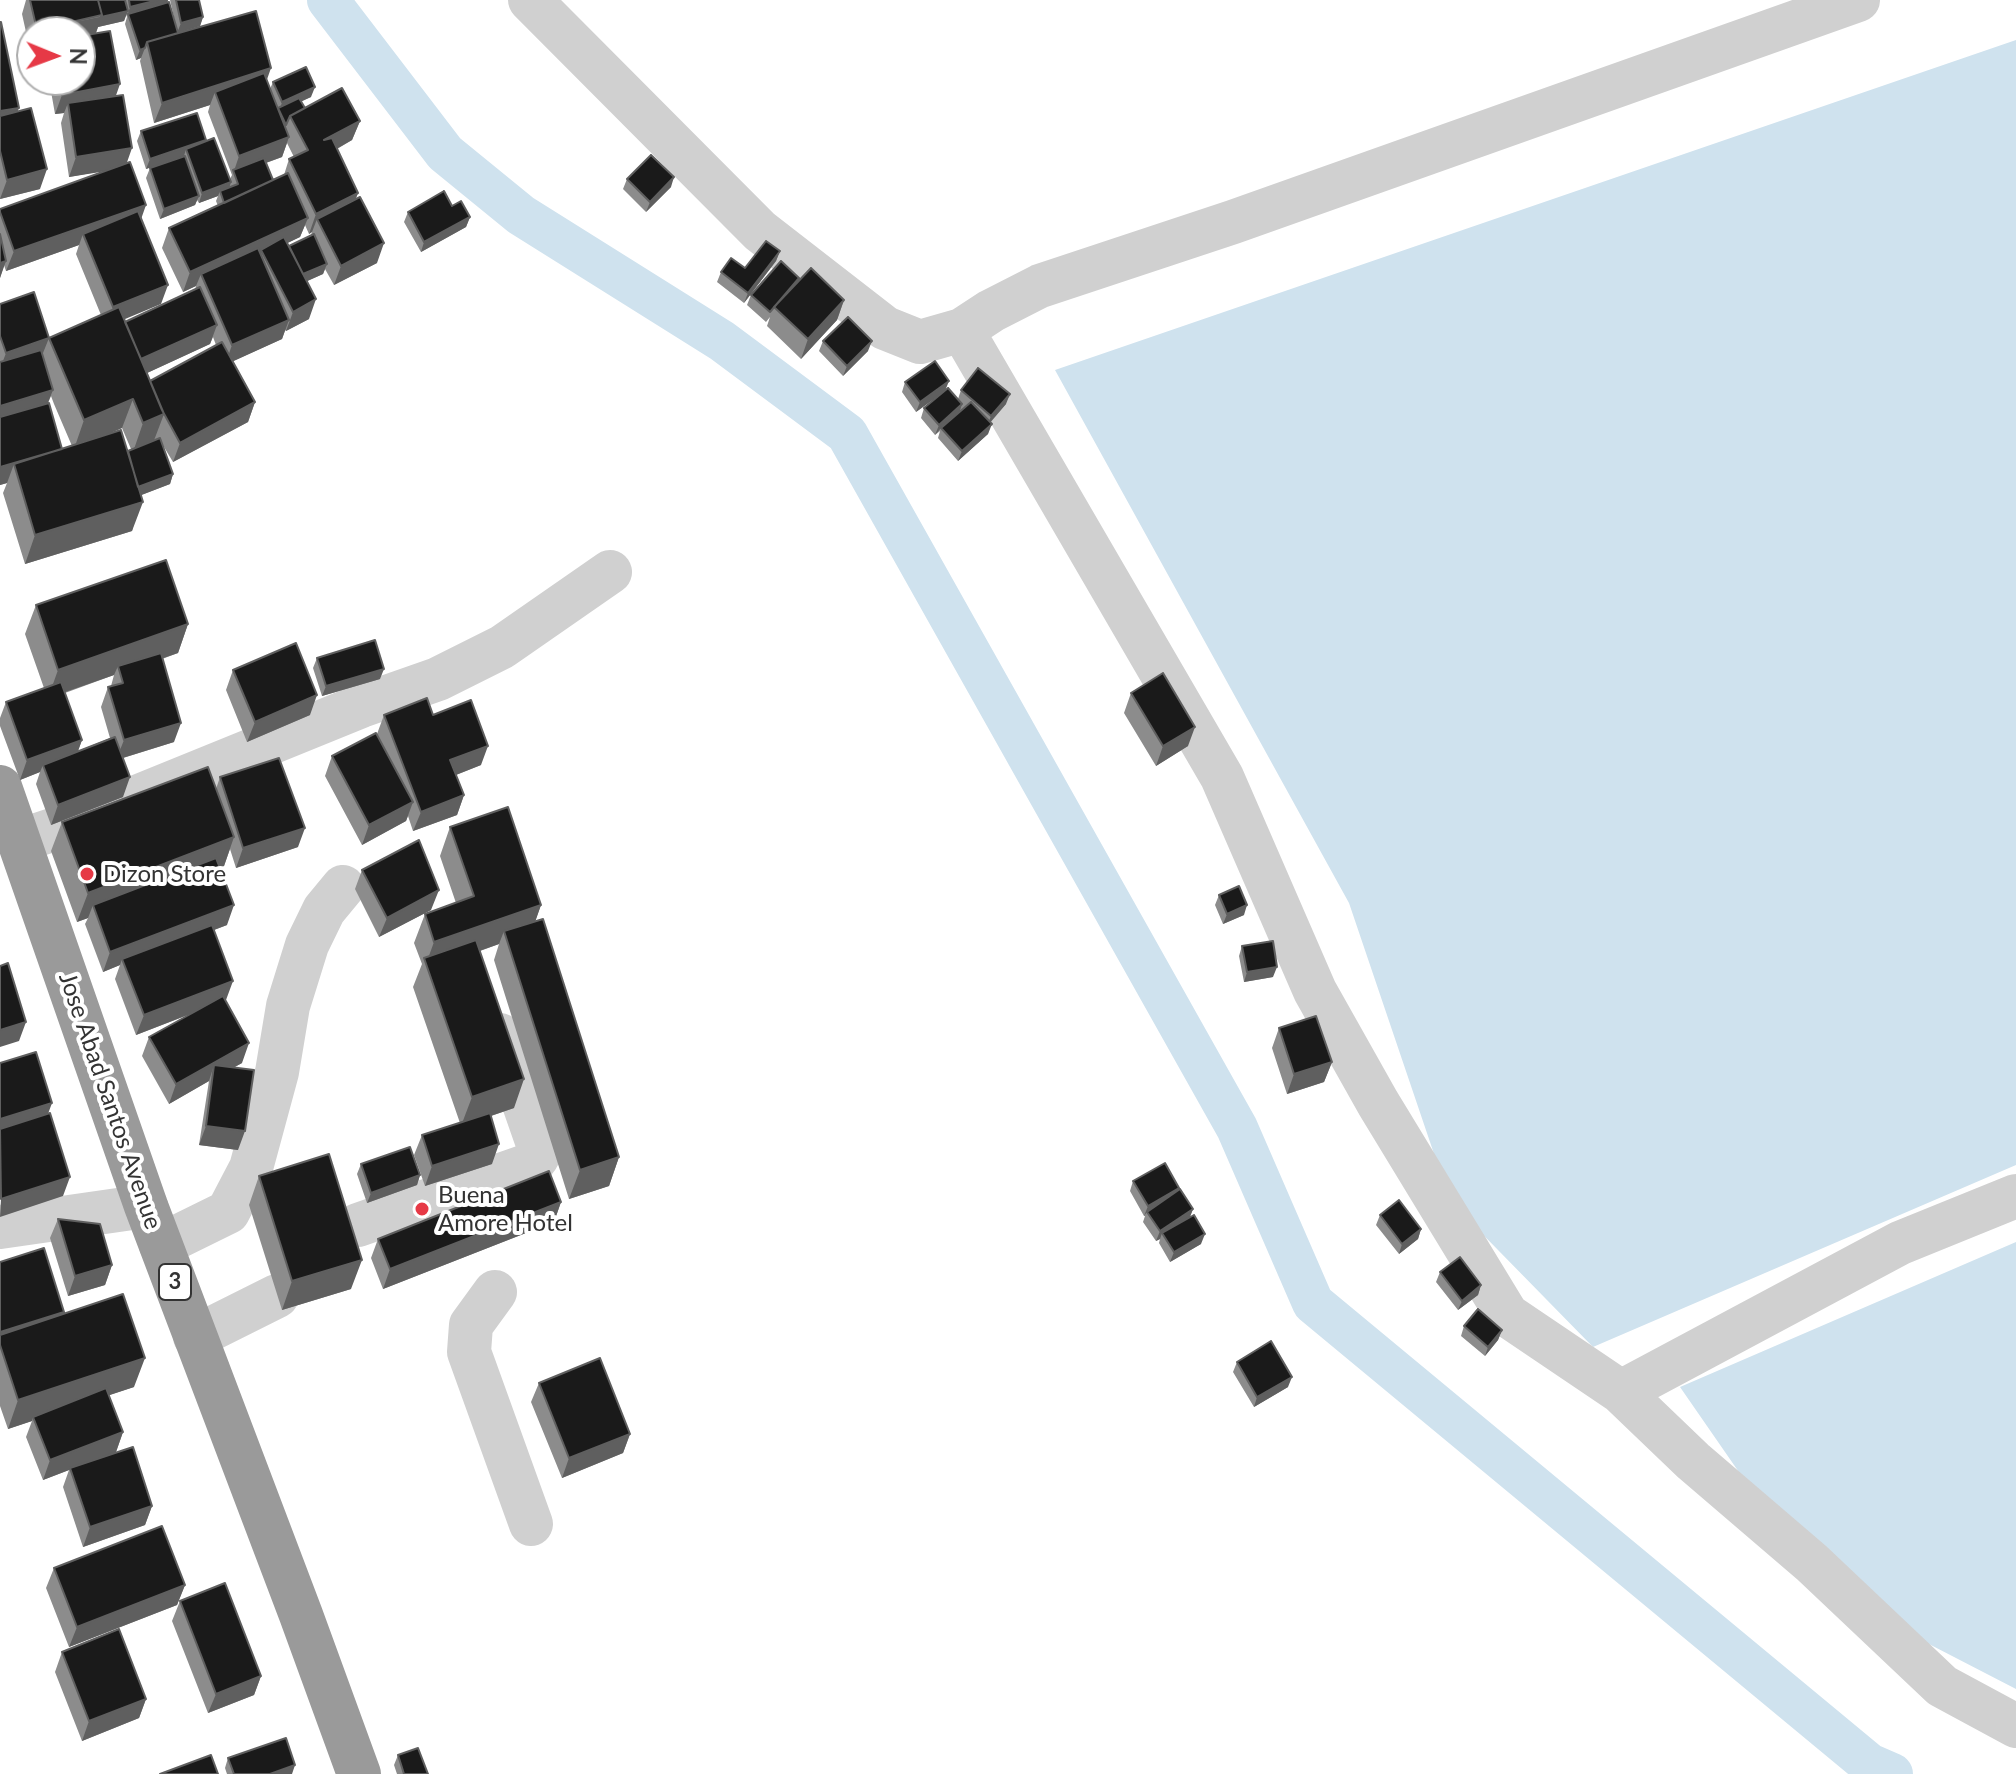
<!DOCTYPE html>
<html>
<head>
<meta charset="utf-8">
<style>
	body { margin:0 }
	#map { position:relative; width:2016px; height:1774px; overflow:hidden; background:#fff; font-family:Lato,sans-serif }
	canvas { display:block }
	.north { position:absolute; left:16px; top:16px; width:80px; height:80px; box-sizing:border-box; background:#fff; border:2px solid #adadad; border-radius:50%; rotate:91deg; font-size:22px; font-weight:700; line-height:32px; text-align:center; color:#333 }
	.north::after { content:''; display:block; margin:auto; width:28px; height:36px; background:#e63946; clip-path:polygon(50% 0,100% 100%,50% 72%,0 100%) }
</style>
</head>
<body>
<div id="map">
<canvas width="2016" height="1774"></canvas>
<div class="north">N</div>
</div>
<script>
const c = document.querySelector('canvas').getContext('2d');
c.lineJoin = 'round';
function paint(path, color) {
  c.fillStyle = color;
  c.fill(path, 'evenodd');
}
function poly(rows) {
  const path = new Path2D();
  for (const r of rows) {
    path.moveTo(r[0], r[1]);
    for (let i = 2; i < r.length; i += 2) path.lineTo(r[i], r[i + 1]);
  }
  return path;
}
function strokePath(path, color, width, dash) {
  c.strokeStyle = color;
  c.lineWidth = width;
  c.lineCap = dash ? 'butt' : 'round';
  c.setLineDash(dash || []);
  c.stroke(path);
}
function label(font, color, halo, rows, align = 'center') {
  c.font = font + ' Lato,sans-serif';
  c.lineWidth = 8;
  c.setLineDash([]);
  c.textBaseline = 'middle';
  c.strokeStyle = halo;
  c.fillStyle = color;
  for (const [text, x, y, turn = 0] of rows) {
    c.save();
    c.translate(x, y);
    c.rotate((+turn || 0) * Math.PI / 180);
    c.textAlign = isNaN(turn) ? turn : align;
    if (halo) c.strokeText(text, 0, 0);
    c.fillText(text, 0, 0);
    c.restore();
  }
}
paint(poly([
	[2016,40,2016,1165,1593,1347,1450,1201,1349,903,1055,370],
	[2016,1242,2016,1689,1925,1642,1743,1478,1680,1387]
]), '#cfe2ee');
strokePath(poly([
	[328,0,445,153,521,215,722,341,847,434,1237,1128,1313,1303,1869,1764,1892,1774]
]), '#cfe2ee', 42);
strokePath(poly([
	[530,0,760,231,885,328,920,342,962,330,991,311,1040,286,1233,222,1858,0],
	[962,330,1222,777,1315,991,1378,1103,1507,1315,1621,1392,1693,1461,1812,1563,1942,1686,2016,1726],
	[19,841,73,823,361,706,438,679,502,647,610,572],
	[358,1225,532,1164,538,1156,539,1147,500,1035],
	[0,1227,146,1206],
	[161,1245,228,1212,251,1168,277,1072,288,1006,307,945,324,910,343,887],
	[495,1292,471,1325,469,1352,531,1524],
	[195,1337,277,1296],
	[1621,1392,1900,1243,2016,1196]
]), '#d0d0d0', 44);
strokePath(poly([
	[0,787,146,1206,301,1615,359,1774]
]), '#9a9a9a', 44);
paint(poly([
	[26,0,168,0,167,3,176,26,170,0,199,0,203,17,200,26,267,80,270,89,273,82,311,97,301,101,305,108,360,121,352,140,337,149,356,199,377,263,334,285,325,269,323,274,307,281,309,319,286,331,285,330,282,339,233,361,255,402,248,422,173,462,161,442,173,474,170,484,141,495,132,531,25,564,3,493,7,483,0,485,0,304,49,338,101,315,76,254,79,245,6,271,4,265,0,278,0,209,108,170,69,177,61,123,64,113,55,114,49,80,80,80,80,32,32,32,32,49,30,50,22,14],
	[126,14,127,17,125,24,136,60,141,58,140,61,154,123,210,105,208,112,232,175,230,179,206,142,141,131,137,141,146,169,174,159,150,168,146,178,160,219,195,205,197,200,199,203,218,196,216,201,218,206,169,228,162,248,183,292,196,286,195,290,125,322,124,320,141,219,126,164,116,96,96,33,98,27,124,21],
	[287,143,294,157,289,159,284,175,273,180,266,163,282,157],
	[305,225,309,234,312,232,311,235,289,246,287,243,300,237],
	[213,337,216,345,150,381,147,373,210,344],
	[51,396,54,404,72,446,62,449,48,403],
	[122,428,131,449,127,451,102,436],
	[0,22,19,108,17,111,40,189,0,199],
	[627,179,671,187,646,212,623,189],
	[452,206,470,217,466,227,421,252,404,222,408,212],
	[780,251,776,261,744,303,717,282,721,272,745,268],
	[798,282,844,300,837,320,801,359,767,326,770,317,766,322,747,305,751,295],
	[823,341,868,351,843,376,819,351],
	[905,382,946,390,958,399,961,390,1006,404,990,423,988,434,958,461,938,438,940,431,935,435,921,418,924,408,938,396,916,412,902,392],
	[36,605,188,624,178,653,162,659,174,742,123,758,123,797,51,825,36,784,40,772,20,780,0,726,0,718,6,702,44,688,25,634],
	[114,675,111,686,108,687,101,707,110,738,78,751,82,740,65,693],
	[317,658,380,679,322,696,313,668],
	[233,670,310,715,247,742,226,690],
	[1131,693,1188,746,1156,766,1124,713],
	[384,715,433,715,481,765,456,775,464,795,457,815,413,831,408,816,406,821,362,845,325,776,332,756,377,734],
	[220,777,298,847,236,868,230,849,224,866,220,868,227,925,214,930,226,1001,242,1063,233,1068,238,1150,199,1145,209,1081,169,1104,142,1056,149,1037,188,1015,136,1035,115,979,120,965,103,972,85,924,88,918,77,922,51,851,62,822,216,789],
	[450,827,541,905,535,921,619,1157,609,1186,569,1199,494,960,499,944,480,951,514,1108,491,1116,492,1164,425,1186,414,1155,422,1135,460,1123,413,987,422,964,414,943,425,914,456,903,440,856],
	[362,870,431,910,379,937,355,889],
	[1219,895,1244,915,1223,924,1215,905],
	[1242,946,1273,977,1244,982,1239,956],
	[1279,1028,1332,1062,1324,1082,1287,1094,1272,1048],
	[361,1164,420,1175,417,1185,367,1203,357,1174],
	[259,1176,351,1289,282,1310,249,1205],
	[1133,1181,1179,1188,1178,1191,1193,1209,1190,1217,1201,1244,1170,1262,1159,1243,1160,1239,1156,1241,1143,1222,1145,1216,1144,1216,1130,1191],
	[561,1202,554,1222,383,1289,371,1258,378,1239],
	[1380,1215,1421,1229,1418,1239,1399,1254,1376,1225],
	[58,1219,112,1265,105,1285,68,1296,50,1238],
	[0,1262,63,1314,134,1387,109,1395,123,1432,116,1452,152,1506,145,1525,83,1547,63,1487,69,1470,43,1480,26,1437,32,1421,8,1429,0,1406],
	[1440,1272,1481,1285,1478,1295,1458,1310,1436,1282],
	[1464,1326,1502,1330,1498,1340,1485,1356,1461,1336],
	[1237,1362,1288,1387,1254,1407,1233,1372],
	[539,1383,630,1434,623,1453,562,1478,531,1402],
	[54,1568,185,1585,177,1605,69,1647,46,1588],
	[180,1601,261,1676,254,1695,208,1713,172,1621],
	[62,1652,146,1699,139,1718,82,1741,55,1672],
	[398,1755,428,1774,397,1774,394,1765],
	[228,1758,292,1774,227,1774,225,1768]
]), '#8c8c8c');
paint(poly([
	[158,0,168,0,166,7,128,14,127,17,130,7],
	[128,11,124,21,98,27,95,35,80,38,80,32,36,32,37,30],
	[203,17,200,26,177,33,181,23],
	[145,48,141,58,136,60,140,50],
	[271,68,264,88,215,92,210,105,154,123,162,103],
	[120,84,113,104,68,103,64,113,55,114,62,95],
	[315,87,311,97,279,112,282,102],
	[19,108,15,118,0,121,0,111],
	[360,121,352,140,317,160,324,140],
	[289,137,282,157,235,174,234,171,239,156],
	[206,140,203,150,186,149,184,156,146,169,150,159],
	[132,148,125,168,69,177,76,157],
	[47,169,40,189,0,199,7,180],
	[674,177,671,187,646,212,650,202],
	[231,182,228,192,220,191,218,196,199,203,202,193],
	[358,193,351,213,317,219,312,232,309,234,316,214],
	[199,196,195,205,160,219,164,209],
	[146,205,139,225,83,234,79,245,6,271,14,251],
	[470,217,466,227,421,252,424,242],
	[308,218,300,237,263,255,261,250,258,257,201,274,196,286,183,292,190,272],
	[384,243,377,263,334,285,341,266],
	[780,251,776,261,744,303,748,293],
	[6,261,0,278,0,263],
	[327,264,323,274,294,287,297,277],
	[168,285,161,304,106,327,113,307],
	[316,299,309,319,286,331,293,312],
	[844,300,837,320,801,359,808,339],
	[289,320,282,339,225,365,232,345],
	[217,325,210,344,134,379,141,359],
	[49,338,41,358,0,369,6,353],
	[872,341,868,351,843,376,847,366],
	[949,381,945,391,916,412,920,402],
	[53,390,45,410,0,423,0,406],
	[1010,394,1006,404,987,426,991,416],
	[133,399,122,428,74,449,84,420],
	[255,402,248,422,173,462,180,443],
	[962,404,959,414,941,428,935,435,939,425],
	[164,414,153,443,133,452,143,423],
	[992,424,988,434,958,461,962,451],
	[62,449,14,464,7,483,0,485,0,467],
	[173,474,170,484,126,501,129,491],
	[143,502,132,531,25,564,35,535],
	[188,624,178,653,120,673,118,666,114,675,48,698,58,670],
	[384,669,380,679,322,696,326,686],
	[317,695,310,715,247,742,255,722],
	[181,723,174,742,116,760,124,740],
	[1195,727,1188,746,1156,766,1163,746],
	[82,740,75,759,43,765,40,772,20,780,27,760],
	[488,746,481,765,443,780,450,760],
	[130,777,123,797,51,825,58,805],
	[464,795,457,815,413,831,421,812],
	[413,802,406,821,362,845,369,825],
	[305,828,298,847,236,868,243,848],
	[234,837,224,866,96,915,93,905,88,918,77,922,88,893],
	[439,890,431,910,379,937,387,918],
	[234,905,227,925,124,964,122,959,120,965,103,972,110,952],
	[541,905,531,934,504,931,499,944,428,969,426,964,434,942],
	[1247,905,1244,915,1223,924,1227,914],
	[1277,967,1273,977,1244,982,1247,972],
	[233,981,226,1000,136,1035,144,1015],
	[26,1022,19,1041,0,1047,0,1030],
	[249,1043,242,1063,212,1079,214,1065,209,1081,169,1104,176,1084],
	[1332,1062,1324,1082,1287,1094,1294,1074],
	[524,1079,514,1108,461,1126,472,1097],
	[52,1103,45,1122,0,1137,0,1119],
	[206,1126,245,1131,238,1150,199,1145],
	[499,1144,492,1164,425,1186,432,1166],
	[619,1157,609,1186,569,1199,580,1170],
	[420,1175,417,1185,367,1203,371,1193],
	[70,1177,63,1196,0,1217,1,1199],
	[1179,1188,1176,1197,1147,1212,1144,1216,1148,1206],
	[561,1202,554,1222,383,1289,390,1269],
	[1193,1209,1189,1219,1162,1233,1160,1239,1156,1241,1160,1231],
	[1421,1229,1418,1239,1399,1254,1402,1244],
	[1205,1234,1201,1244,1170,1262,1174,1252],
	[362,1260,351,1289,282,1310,292,1281],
	[112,1265,105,1285,68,1296,75,1276],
	[1481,1285,1478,1295,1458,1310,1462,1301],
	[64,1312,57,1332,0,1345,0,1332],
	[1502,1330,1498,1340,1485,1356,1488,1347],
	[145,1358,134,1387,35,1420,33,1417,32,1421,8,1429,18,1400],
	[1292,1377,1288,1387,1254,1407,1257,1397],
	[123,1432,116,1452,43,1480,50,1460],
	[630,1434,623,1453,562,1478,569,1458],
	[152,1506,145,1525,83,1547,90,1527],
	[185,1585,177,1605,69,1647,77,1627],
	[261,1676,254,1695,208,1713,216,1694],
	[146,1699,139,1718,82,1741,89,1721],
	[295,1765,292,1774,270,1774]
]), '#5f5f5f');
const building = poly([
	[30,0,98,0,102,15,37,30,30,0],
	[98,0,125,0,128,11,101,17,102,15,98,0],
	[129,0,158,0,130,7,129,0],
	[176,0,199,0,203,17,181,23,176,0],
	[169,2,178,33,147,42,145,48,140,50,128,14,169,2],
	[256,11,271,68,162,103,147,42,256,11],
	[0,22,1,22,19,108,0,111,0,22],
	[110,31,120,84,62,95,60,80,80,80,80,36,110,31],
	[306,67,315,87,282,102,273,82,306,67],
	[264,73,289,137,239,156,215,92,264,73],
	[342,88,360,121,324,140,332,138,358,193,316,214,289,159,308,150,290,116,342,88],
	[123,95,132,148,76,157,68,103,123,95],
	[299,98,305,108,290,116,286,125,278,108,299,98],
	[31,108,47,169,7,180,0,151,0,116,31,108],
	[197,113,206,140,150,159,141,131,197,113],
	[214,138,231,182,202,193,186,149,214,138],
	[651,155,674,177,650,202,627,179,651,155],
	[185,156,199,196,164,209,150,168,185,156],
	[264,158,273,180,224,203,220,191,238,184,233,170,264,158],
	[130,162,146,205,14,251,0,212,0,209,130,162],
	[288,173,308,218,190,272,169,228,288,173],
	[444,191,452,206,461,201,470,217,424,242,408,212,444,191],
	[360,197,384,243,341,266,317,219,360,197],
	[138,211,168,285,113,307,83,234,138,211],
	[0,234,6,261,0,263,0,234],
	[314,234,327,264,303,274,289,246,314,234],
	[284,237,316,299,293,312,261,250,284,237],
	[766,241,780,251,748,293,721,272,731,258,745,268,766,241],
	[258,248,289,320,232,345,201,274,258,248],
	[781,261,799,278,770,312,751,295,781,261],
	[811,268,844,300,808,339,774,307,811,268],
	[200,287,217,325,141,359,125,322,200,287],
	[34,292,49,338,6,353,0,336,0,304,34,292],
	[119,307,164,414,143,423,133,399,84,420,49,338,119,307],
	[848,317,872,341,847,366,823,341,848,317],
	[222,342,255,402,180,443,162,410,150,381,222,342],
	[41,350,53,390,0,406,0,362,41,350],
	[935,361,949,381,920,402,905,382,935,361],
	[978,368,1010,394,991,416,961,390,978,368],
	[948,388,962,404,939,425,924,408,948,388],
	[971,402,992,424,962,451,941,428,971,402],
	[49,403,62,449,0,467,0,417,49,403],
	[121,430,143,502,35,535,14,464,121,430],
	[160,438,173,474,138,487,128,451,160,438],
	[166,560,188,624,58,670,36,605,166,560],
	[375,640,384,669,326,686,317,658,375,640],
	[296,643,317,695,255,722,233,670,296,643],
	[161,653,181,723,124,740,108,687,123,683,118,666,161,653],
	[1163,673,1195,727,1163,746,1131,693,1163,673],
	[61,682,82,740,27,760,6,702,61,682],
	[427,698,433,715,471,700,488,746,450,760,464,795,421,812,384,715,427,698],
	[376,733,413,802,369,825,332,756,376,733],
	[115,737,130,777,58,805,43,765,115,737],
	[279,758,305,828,243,848,220,777,279,758],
	[208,767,234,837,88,893,62,822,208,767],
	[508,807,541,905,434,942,425,914,474,896,450,827,508,807],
	[419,840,439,890,387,918,362,870,419,840],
	[216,858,234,905,110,952,93,905,216,858],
	[1239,886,1247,905,1227,914,1219,895,1239,886],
	[543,919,619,1157,580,1170,504,931,543,919],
	[212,925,233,981,144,1015,122,959,212,925],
	[476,940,524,1079,472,1097,424,958,476,940],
	[1273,941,1277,967,1247,972,1242,946,1273,941],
	[8,963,26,1022,0,1030,0,966,8,963],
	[223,996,249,1043,176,1084,149,1037,223,996],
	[1316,1016,1332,1062,1294,1074,1279,1028,1316,1016],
	[36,1052,52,1103,0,1119,0,1063,36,1052],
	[214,1065,254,1070,245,1131,206,1126,214,1065],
	[50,1113,70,1177,1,1199,0,1129,50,1113],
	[490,1113,499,1144,432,1166,422,1135,490,1113],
	[410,1147,420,1175,371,1193,361,1164,410,1147],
	[329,1154,362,1260,292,1281,259,1176,329,1154],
	[1165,1163,1179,1188,1148,1206,1133,1181,1165,1163],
	[549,1171,561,1202,390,1269,378,1239,549,1171],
	[1180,1189,1193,1209,1160,1231,1147,1212,1180,1189],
	[1399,1200,1421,1229,1402,1244,1380,1215,1399,1200],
	[1194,1215,1205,1234,1174,1252,1162,1233,1194,1215],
	[58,1219,100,1224,112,1265,75,1276,58,1219],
	[44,1248,64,1312,0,1332,0,1262,44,1248],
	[1460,1257,1481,1285,1462,1301,1440,1272,1460,1257],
	[123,1294,145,1358,18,1400,0,1345,0,1335,123,1294],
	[1478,1309,1502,1330,1488,1347,1464,1326,1478,1309],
	[1271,1341,1292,1377,1257,1397,1237,1362,1271,1341],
	[600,1358,630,1434,569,1458,539,1383,600,1358],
	[106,1388,123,1432,50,1460,33,1417,106,1388],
	[133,1447,152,1506,90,1527,70,1468,133,1447],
	[162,1526,185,1585,77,1627,54,1568,162,1526],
	[225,1583,261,1676,216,1694,180,1601,225,1583],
	[119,1629,146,1699,89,1721,62,1652,119,1629],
	[286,1738,295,1765,270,1774,234,1774,228,1758,286,1738],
	[418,1748,428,1774,404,1774,398,1755,418,1748],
	[211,1755,218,1774,160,1774,211,1755]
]);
paint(building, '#1a1a1a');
strokePath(building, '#5f5f5f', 2);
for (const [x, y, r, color] of [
	[87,874,8,"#e63946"],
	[422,1209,8,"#e63946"]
]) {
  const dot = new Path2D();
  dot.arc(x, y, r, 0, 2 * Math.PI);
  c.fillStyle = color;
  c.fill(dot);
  strokePath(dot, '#fff', 3);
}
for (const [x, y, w] of [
	[175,1282,32]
]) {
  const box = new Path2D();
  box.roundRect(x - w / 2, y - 18, w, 36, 6);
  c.fillStyle = '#fff';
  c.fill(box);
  strokePath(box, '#333', 2);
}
label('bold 22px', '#333', null, [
	["3",175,1282]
]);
label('24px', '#333', '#fff', [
	["Dizon Store",103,874],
	["Buena",438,1195],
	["Amore Hotel",438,1223]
], 'left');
label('24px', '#333', '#fff', [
	["Jose Abad Santos Avenue",110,1101,71]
]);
</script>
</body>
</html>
